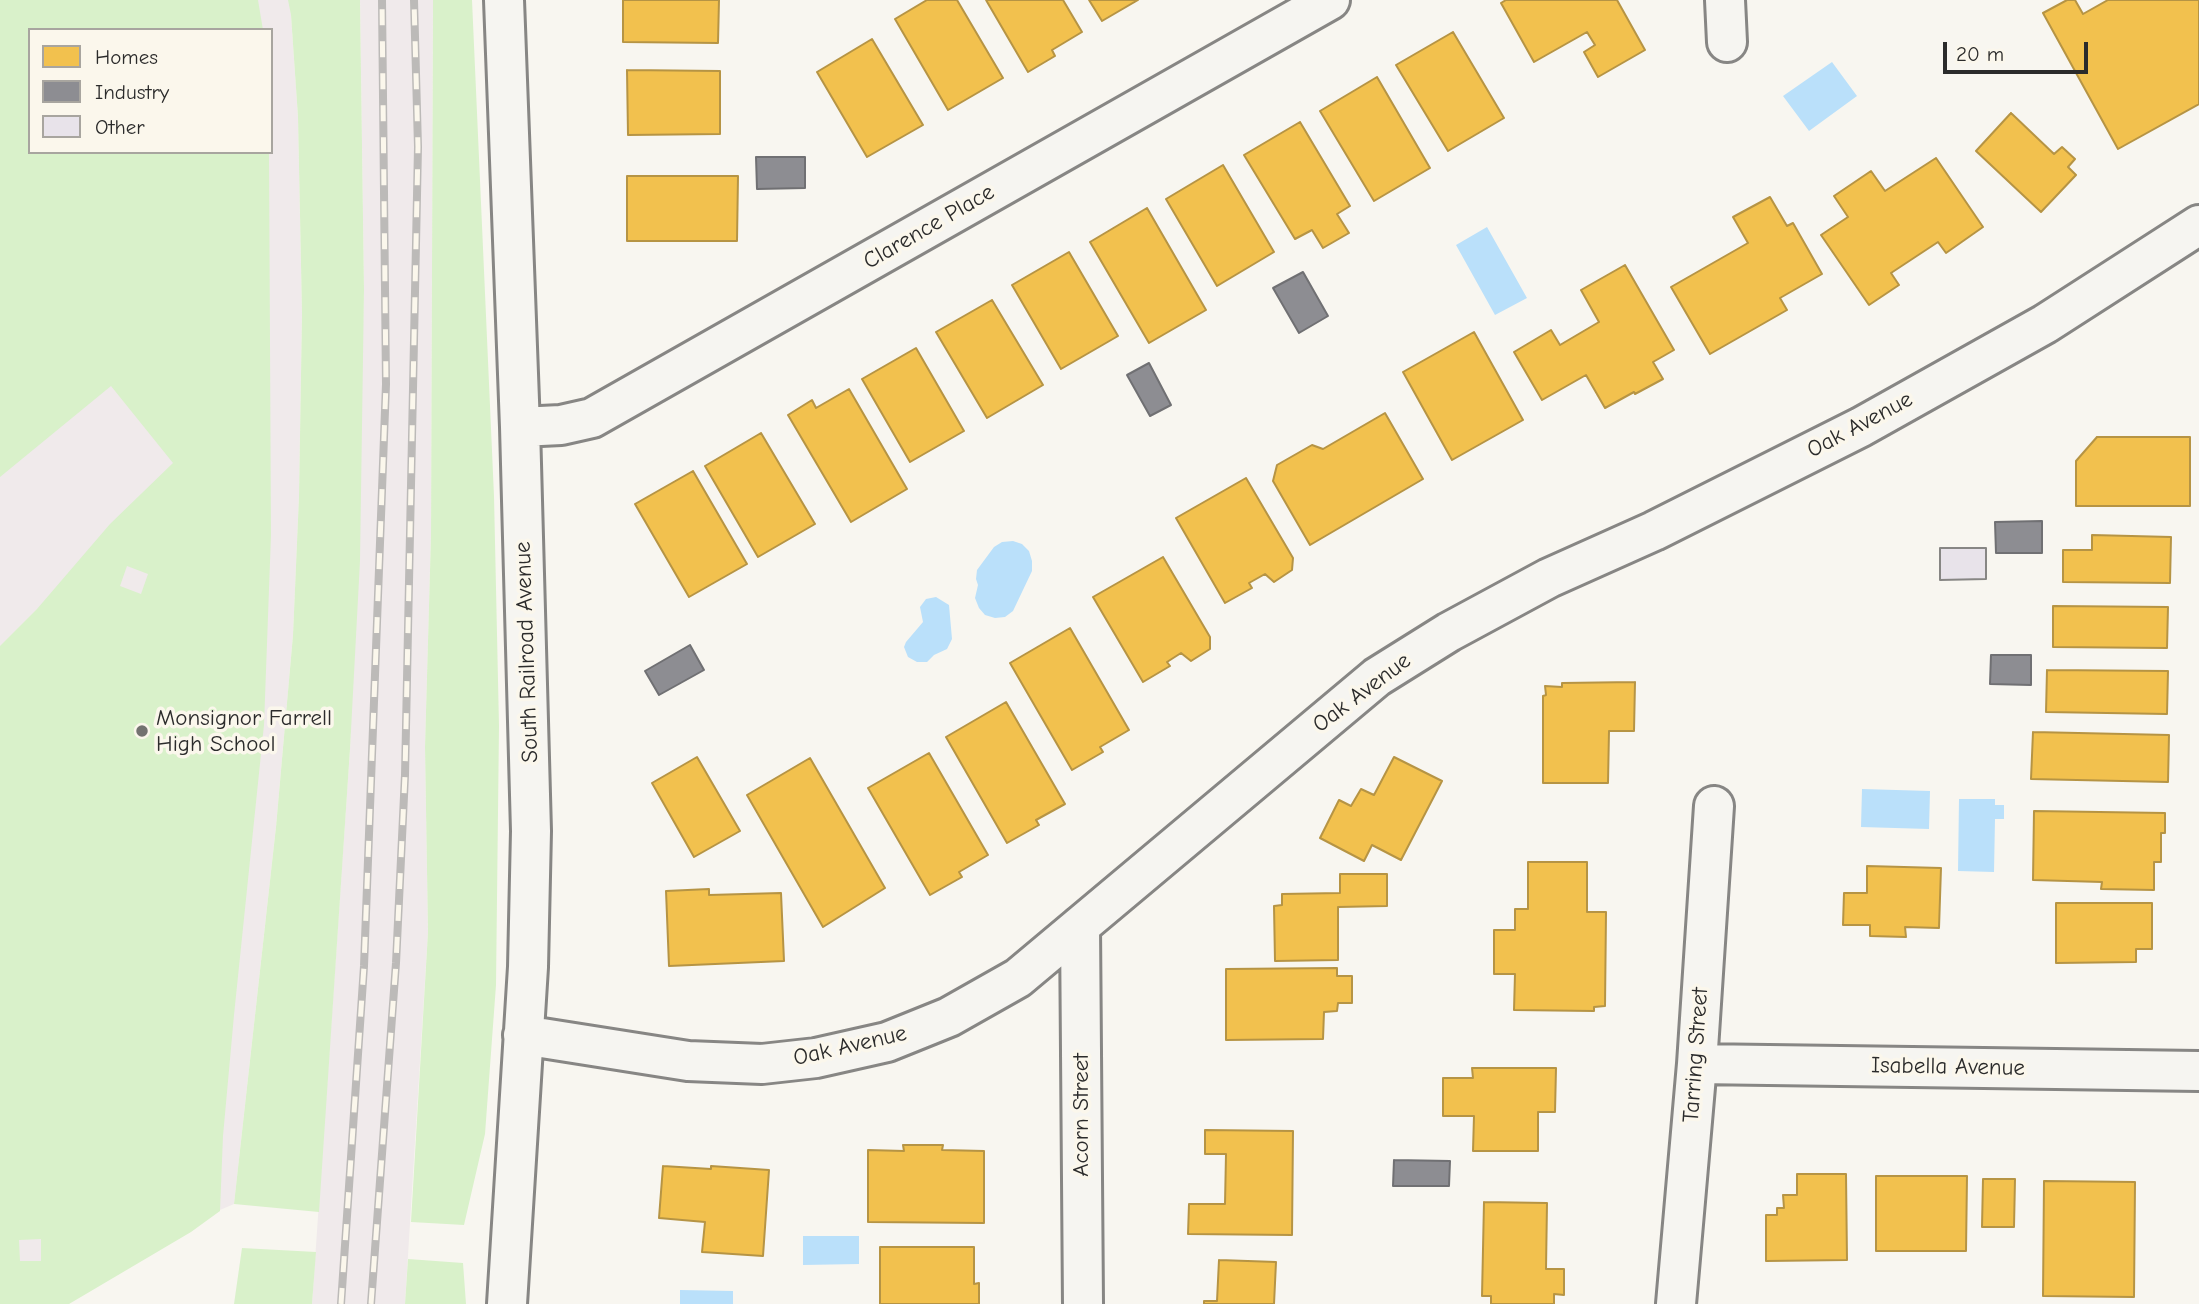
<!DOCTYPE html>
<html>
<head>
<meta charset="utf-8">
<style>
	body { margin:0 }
	#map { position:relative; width:2199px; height:1304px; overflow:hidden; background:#f8f6f0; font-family:"Comic Neue",sans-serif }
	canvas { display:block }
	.legend { position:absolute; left:28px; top:28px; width:245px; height:126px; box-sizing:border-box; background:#fbf7ec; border:2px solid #a8a59f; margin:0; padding:9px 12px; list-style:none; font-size:21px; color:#2b2b2b }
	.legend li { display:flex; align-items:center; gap:14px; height:35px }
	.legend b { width:35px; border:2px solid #a8a59f }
	.scale { position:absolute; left:1943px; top:42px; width:145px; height:32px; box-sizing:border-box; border:4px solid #2b2b2b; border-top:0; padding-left:9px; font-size:21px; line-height:24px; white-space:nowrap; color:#2b2b2b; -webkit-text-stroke:5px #fbf7ec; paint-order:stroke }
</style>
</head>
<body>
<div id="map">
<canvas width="2199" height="1304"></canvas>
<ul class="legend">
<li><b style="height:19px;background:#f2c14e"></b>Homes</li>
<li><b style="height:19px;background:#8d8d92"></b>Industry</li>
<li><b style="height:19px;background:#e8e3ea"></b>Other</li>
</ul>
<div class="scale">20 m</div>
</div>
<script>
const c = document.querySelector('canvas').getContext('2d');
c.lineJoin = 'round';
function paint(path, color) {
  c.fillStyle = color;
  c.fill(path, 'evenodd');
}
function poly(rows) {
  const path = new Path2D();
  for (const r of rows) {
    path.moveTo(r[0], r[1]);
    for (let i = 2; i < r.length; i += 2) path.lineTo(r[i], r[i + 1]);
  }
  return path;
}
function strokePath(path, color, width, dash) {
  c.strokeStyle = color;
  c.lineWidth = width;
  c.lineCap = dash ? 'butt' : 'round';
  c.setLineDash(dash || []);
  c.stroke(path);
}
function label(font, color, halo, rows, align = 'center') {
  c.font = font + ' "Comic Neue",sans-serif';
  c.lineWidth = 7;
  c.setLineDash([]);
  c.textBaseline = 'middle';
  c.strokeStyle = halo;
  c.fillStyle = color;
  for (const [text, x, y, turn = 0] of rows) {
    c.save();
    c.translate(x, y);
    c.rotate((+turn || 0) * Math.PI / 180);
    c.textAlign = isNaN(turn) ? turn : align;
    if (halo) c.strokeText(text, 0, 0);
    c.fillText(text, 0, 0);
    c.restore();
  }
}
paint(poly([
	[0,0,290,0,298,117,302,314,299,496,293,635,276,827,234,1204,0,1304],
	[30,30,271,30,271,152,30,152],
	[360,0,433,0,431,535,425,747,428,932,405,1304,312,1304,350,749,364,290]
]), '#f0eaeb');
paint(poly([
	[0,0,258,0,263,30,30,30,30,152,269,152,271,535,264,725,234,1015,223,1136,220,1211,191,1232,69,1304,0,1304,0,646,37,609,110,524,173,463,111,386,0,477],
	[127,566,148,574,141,594,120,586],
	[41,1239,41,1261,20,1261,19,1240],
	[288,0,360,0,364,290,360,561,350,749,319,1212,234,1204,276,827,293,635,299,496,302,314,298,117,291,15],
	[433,0,472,0,494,496,499,726,496,985,485,1134,464,1225,411,1222,428,932,425,747,431,535],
	[242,1248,316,1252,312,1304,234,1304],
	[408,1259,463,1263,466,1304,405,1304]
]), '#d9f1ca');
paint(poly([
	[1832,62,1857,96,1809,131,1783,96],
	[1487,227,1527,298,1495,315,1456,245],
	[1013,541,1022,544,1029,551,1032,561,1032,571,1013,611,1005,617,995,618,985,615,979,608,975,598,978,585,976,579,977,570,994,547,1002,542],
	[936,597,949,605,952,639,947,649,934,655,927,662,917,662,908,657,904,647,906,642,923,622,920,607,926,599],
	[1862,789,1930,791,1929,829,1861,827],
	[1959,799,1995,799,1995,805,2004,805,2004,819,1995,819,1994,872,1958,871],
	[803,1236,859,1236,859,1264,803,1265],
	[680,1290,733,1291,733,1304,680,1304]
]), '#bae0fa');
const homes = poly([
	[623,0,719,0,718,43,623,42,623,0],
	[927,0,957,0,1003,78,948,110,895,19,927,0],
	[986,0,1063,0,1082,32,1052,50,1055,56,1028,72,986,0],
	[1089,0,1138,0,1102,21,1089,0],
	[1506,0,1617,0,1645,50,1598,77,1584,52,1595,45,1587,32,1534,62,1501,3,1506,0],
	[2067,0,2075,0,2083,14,2108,0,2199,0,2199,104,2118,149,2043,13,2067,0],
	[1453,32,1504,118,1448,151,1396,65,1453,32],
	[872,39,923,125,867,157,817,72,872,39],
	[627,70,720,71,720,134,628,135,627,70],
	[1377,77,1430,168,1374,201,1320,111,1377,77],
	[2011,113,2054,154,2062,147,2075,159,2068,167,2076,175,2041,212,1976,151,2011,113],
	[1300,122,1350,206,1337,214,1349,233,1323,248,1312,230,1295,239,1244,155,1300,122],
	[1936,158,1983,227,1946,253,1938,242,1891,273,1899,285,1869,305,1821,235,1848,217,1834,196,1871,171,1885,191,1936,158],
	[1223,165,1274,252,1217,286,1166,199,1223,165],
	[627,176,738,176,737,241,627,241,627,176],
	[1770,197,1787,226,1793,223,1822,274,1780,298,1787,310,1710,354,1671,287,1748,243,1733,217,1770,197],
	[1147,208,1206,310,1149,343,1090,242,1147,208],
	[1069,252,1118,336,1061,369,1012,285,1069,252],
	[1625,265,1674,350,1653,362,1663,379,1635,394,1634,392,1605,408,1586,375,1542,400,1514,352,1551,330,1560,345,1599,322,1581,290,1625,265],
	[992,300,1043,385,987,418,936,332,992,300],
	[1474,332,1523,420,1452,460,1403,372,1474,332],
	[916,348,964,431,910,462,862,379,916,348],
	[849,389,907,489,851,522,788,415,812,400,816,408,849,389],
	[1385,413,1423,479,1310,545,1273,481,1277,465,1312,445,1323,449,1385,413],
	[761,433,815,524,758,557,705,466,761,433],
	[2097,437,2190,437,2190,506,2076,506,2076,461,2097,437],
	[693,471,747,564,689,597,635,504,693,471],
	[1246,478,1293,558,1292,570,1274,582,1265,574,1249,583,1252,588,1225,603,1176,518,1246,478],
	[2092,535,2171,537,2170,583,2063,582,2063,550,2092,550,2092,535],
	[1163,557,1210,637,1210,649,1191,661,1181,653,1167,662,1170,666,1143,682,1093,597,1163,557],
	[2053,606,2168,607,2167,648,2053,647,2053,606],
	[1070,628,1129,730,1100,747,1103,752,1072,770,1010,663,1070,628],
	[2047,670,2168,671,2167,714,2046,712,2047,670],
	[1635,682,1634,731,1609,731,1608,783,1543,783,1543,696,1546,695,1545,686,1562,687,1562,683,1635,682],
	[1006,702,1065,804,1036,820,1039,825,1007,843,946,737,1006,702],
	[2033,732,2169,735,2168,782,2031,779,2033,732],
	[929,753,988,855,959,872,962,877,930,895,868,788,929,753],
	[697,757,740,831,694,857,652,783,697,757],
	[1394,757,1442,781,1401,860,1372,845,1364,861,1320,838,1339,800,1351,806,1361,789,1374,795,1394,757],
	[810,758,885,888,823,927,747,795,810,758],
	[2034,811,2165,813,2165,833,2161,833,2161,862,2154,862,2154,890,2101,889,2102,882,2033,880,2034,811],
	[1528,862,1587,862,1587,912,1606,912,1605,1006,1594,1007,1594,1011,1514,1010,1515,974,1494,974,1494,930,1515,930,1515,909,1528,909,1528,862],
	[1867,866,1941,868,1939,928,1905,927,1906,937,1870,936,1870,925,1843,925,1844,893,1867,893,1867,866],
	[1340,874,1387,874,1387,906,1338,907,1338,960,1275,961,1274,906,1282,905,1282,894,1340,893,1340,874],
	[709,889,709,895,781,893,784,961,669,966,666,891,709,889],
	[2056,903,2152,903,2152,949,2136,949,2136,962,2056,963,2056,903],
	[1337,968,1337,976,1352,976,1352,1003,1338,1003,1337,1011,1324,1012,1323,1039,1226,1040,1226,969,1337,968],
	[1472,1068,1556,1068,1555,1112,1538,1112,1538,1151,1473,1151,1474,1116,1443,1116,1443,1078,1473,1078,1472,1068],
	[1205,1130,1293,1131,1292,1235,1188,1234,1189,1204,1225,1204,1226,1154,1205,1154,1205,1130],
	[903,1145,943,1145,942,1150,984,1151,984,1223,868,1222,868,1150,904,1151,903,1145],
	[663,1166,711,1169,711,1166,769,1170,763,1256,702,1252,705,1222,659,1218,663,1166],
	[1797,1174,1846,1174,1847,1260,1766,1261,1766,1215,1777,1215,1777,1208,1784,1208,1783,1195,1797,1195,1797,1174],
	[1876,1176,1967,1176,1966,1251,1876,1251,1876,1176],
	[1983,1179,2015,1179,2014,1227,1982,1227,1983,1179],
	[2044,1181,2135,1182,2134,1297,2043,1296,2044,1181],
	[1484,1202,1547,1203,1546,1269,1564,1269,1564,1295,1554,1294,1554,1304,1491,1304,1491,1296,1482,1296,1484,1202],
	[880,1247,974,1247,974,1284,979,1283,979,1304,880,1304,880,1247],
	[1219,1260,1276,1262,1274,1304,1204,1304,1204,1301,1217,1301,1219,1260]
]);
paint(homes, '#f2c14e');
strokePath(homes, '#b69444', 2);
const industry = poly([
	[756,157,805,157,805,188,757,189,756,157],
	[1303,272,1328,316,1299,333,1273,288,1303,272],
	[1149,363,1171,405,1150,416,1127,375,1149,363],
	[2042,521,2042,553,1996,553,1995,522,2042,521],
	[690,645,704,670,659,695,645,671,690,645],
	[1991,655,2031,655,2031,685,1990,684,1991,655],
	[1394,1160,1450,1161,1449,1186,1393,1186,1394,1160]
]);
paint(industry, '#8d8d92');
strokePath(industry, '#707073', 2);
const building = poly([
	[1940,548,1986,548,1986,579,1940,580,1940,548]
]);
paint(building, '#e8e3ea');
strokePath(building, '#878684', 2);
const street = poly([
	[504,0,520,427,531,831,528,967,507,1304],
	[1725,0,1727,42],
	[520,427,561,425,592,418,1330,0],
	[1080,926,1083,1304],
	[523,1035,688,1061,762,1064,816,1058,887,1042,949,1017,1018,978,1377,677,1449,632,1549,578,1654,531,1861,427,2045,324,2199,225],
	[1697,1064,2199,1071],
	[1676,1304,1697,1064,1714,806]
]);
strokePath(street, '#878684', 44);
strokePath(street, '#f6f5f1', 38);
const rail = poly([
	[341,1304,364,966,386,384,382,0],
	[371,1304,396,963,405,775,418,147,414,0]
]);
strokePath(rail, '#bcbab8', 8);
strokePath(rail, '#fbf7ec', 5, [16]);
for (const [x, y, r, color] of [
	[142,731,7,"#737270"]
]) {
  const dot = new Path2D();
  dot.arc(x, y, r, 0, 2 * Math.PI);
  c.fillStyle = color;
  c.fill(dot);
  strokePath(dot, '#fbf7ec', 2.5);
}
label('23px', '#2b2b2b', '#fbf7ec', [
	["Clarence Place",929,227,-30],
	["Oak Avenue",1860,425,-28],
	["South Railroad Avenue",527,652,-92],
	["Oak Avenue",1362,693,-37],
	["Oak Avenue",850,1046,-13],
	["Tarring Street",1696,1055,-86],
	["Isabella Avenue",1948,1067,1],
	["Acorn Street",1081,1115,-90]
]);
label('23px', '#2b2b2b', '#fbf7ec', [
	["Monsignor Farrell",156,718],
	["High School",156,744]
], 'left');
</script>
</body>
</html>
